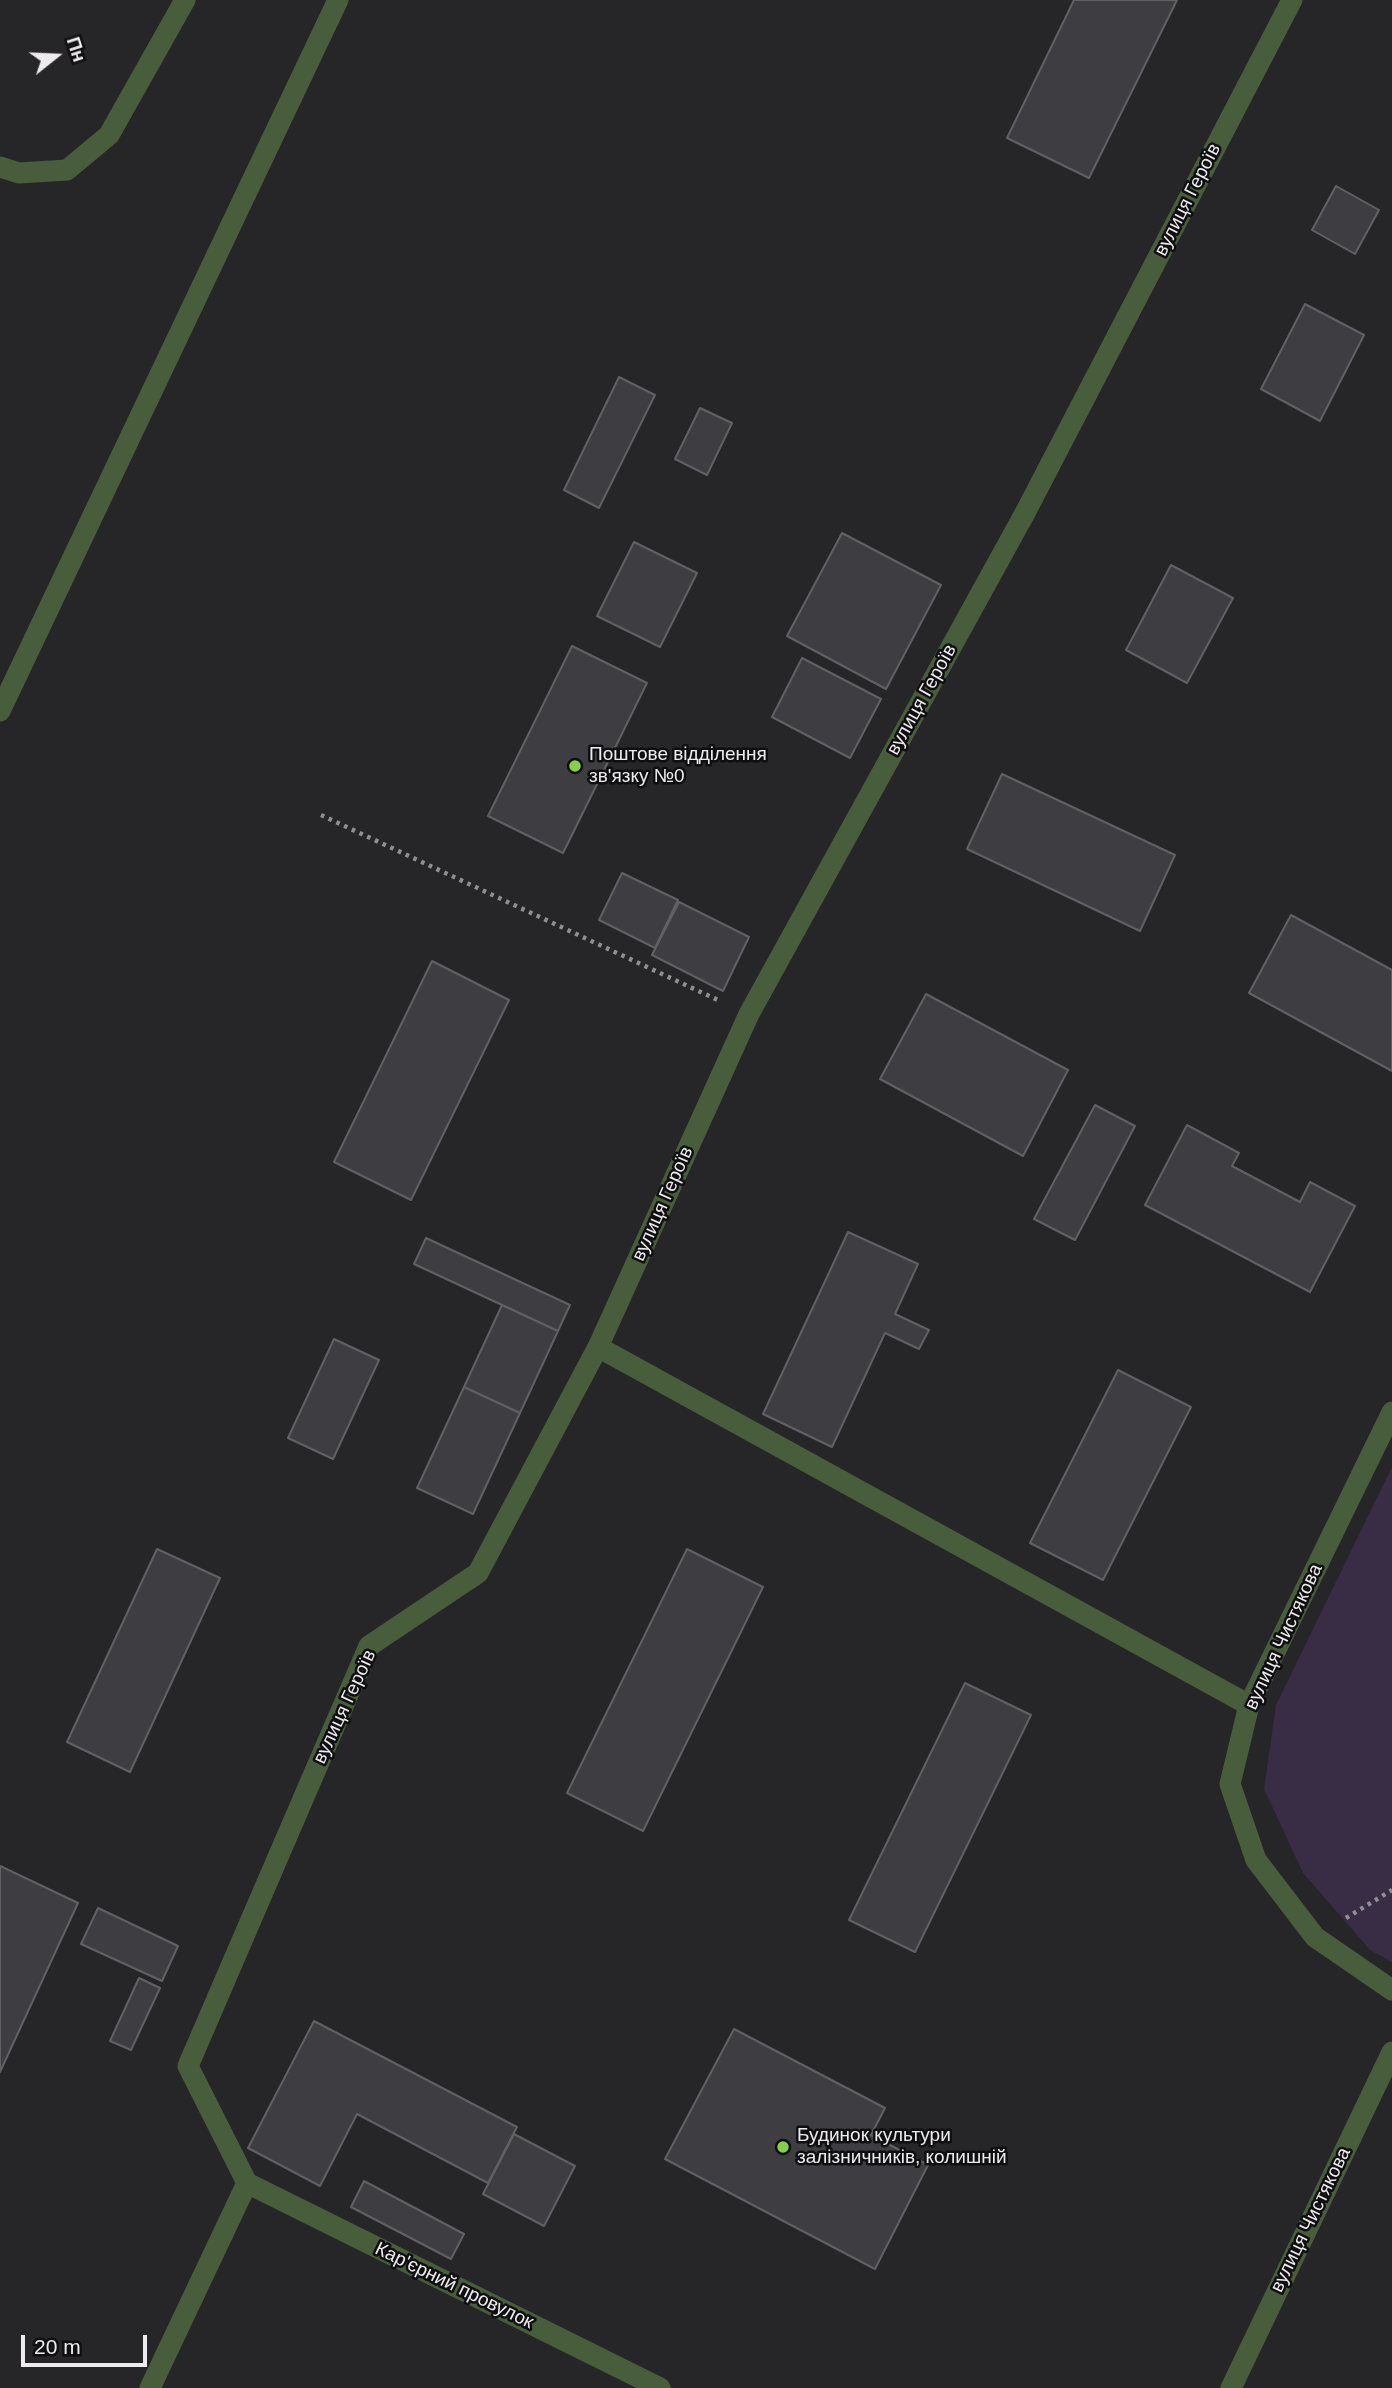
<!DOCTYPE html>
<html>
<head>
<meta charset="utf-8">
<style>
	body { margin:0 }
	#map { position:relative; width:1392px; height:2388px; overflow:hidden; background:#262528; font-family:Helvetica,sans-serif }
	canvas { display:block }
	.north { position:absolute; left:21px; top:21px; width:70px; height:70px; -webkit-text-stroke:5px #0f0e10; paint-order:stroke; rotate:72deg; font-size:19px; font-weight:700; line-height:28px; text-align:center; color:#edebee }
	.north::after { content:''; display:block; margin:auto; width:24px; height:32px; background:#edebee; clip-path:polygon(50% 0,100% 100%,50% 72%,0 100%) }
	.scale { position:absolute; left:21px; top:2335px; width:126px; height:32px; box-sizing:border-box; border:4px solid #edebee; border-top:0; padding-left:9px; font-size:21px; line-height:24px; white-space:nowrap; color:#edebee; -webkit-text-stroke:5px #0f0e10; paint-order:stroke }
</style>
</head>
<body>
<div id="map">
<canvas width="1392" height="2388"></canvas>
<div class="north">Пн</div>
<div class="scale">20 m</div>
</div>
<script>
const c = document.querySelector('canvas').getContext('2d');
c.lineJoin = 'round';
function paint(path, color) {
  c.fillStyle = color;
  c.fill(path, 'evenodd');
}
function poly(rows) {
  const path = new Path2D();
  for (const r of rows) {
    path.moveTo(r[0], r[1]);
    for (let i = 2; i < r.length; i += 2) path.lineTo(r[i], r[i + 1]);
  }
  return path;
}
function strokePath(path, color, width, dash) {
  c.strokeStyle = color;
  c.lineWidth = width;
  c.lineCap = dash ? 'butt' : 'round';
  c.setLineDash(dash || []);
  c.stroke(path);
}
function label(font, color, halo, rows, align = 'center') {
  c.font = font + ' Helvetica,sans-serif';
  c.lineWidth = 5;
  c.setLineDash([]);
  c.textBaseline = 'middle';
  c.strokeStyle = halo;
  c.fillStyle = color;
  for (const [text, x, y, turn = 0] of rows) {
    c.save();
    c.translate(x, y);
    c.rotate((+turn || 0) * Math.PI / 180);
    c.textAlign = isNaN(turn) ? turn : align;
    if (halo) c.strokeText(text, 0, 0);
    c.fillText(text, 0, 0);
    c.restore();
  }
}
paint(poly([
	[1392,1467,1392,1962,1370,1950,1303,1873,1264,1789,1276,1705]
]), '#392c45');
const building = poly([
	[1074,0,1177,0,1089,178,1007,138,1074,0],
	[1336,186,1379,210,1355,254,1312,230,1336,186],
	[1305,304,1364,335,1320,421,1261,389,1305,304],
	[619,377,655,395,599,508,564,490,619,377],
	[700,408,732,423,707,475,675,459,700,408],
	[842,533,941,585,886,689,787,636,842,533],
	[634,542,697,573,660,647,597,616,634,542],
	[1171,565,1233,598,1187,683,1126,650,1171,565],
	[572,646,647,683,563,853,488,816,572,646],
	[802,658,881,699,850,758,772,717,802,658],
	[1002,774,1175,855,1140,931,967,849,1002,774],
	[622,873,678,900,655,948,599,920,622,873],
	[679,902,749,937,723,991,652,955,679,902],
	[1291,915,1392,970,1392,1071,1249,993,1291,915],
	[432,961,509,1000,411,1200,334,1162,432,961],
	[926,994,1068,1070,1023,1156,880,1079,926,994],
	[1095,1105,1135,1126,1075,1240,1034,1219,1095,1105],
	[1187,1125,1239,1153,1232,1166,1300,1202,1310,1182,1355,1206,1310,1292,1145,1205,1187,1125],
	[848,1232,918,1264,895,1314,929,1330,919,1349,885,1333,832,1447,763,1414,848,1232],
	[426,1238,570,1305,558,1331,414,1264,426,1238],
	[502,1305,558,1331,520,1413,464,1387,502,1305],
	[334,1339,379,1360,333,1459,288,1438,334,1339],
	[1118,1370,1191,1407,1103,1580,1030,1543,1118,1370],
	[464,1387,520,1413,473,1514,417,1488,464,1387],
	[157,1549,220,1578,130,1772,67,1742,157,1549],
	[687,1549,763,1587,643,1831,567,1793,687,1549],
	[965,1683,1031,1715,915,1952,849,1920,965,1683],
	[0,1866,78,1903,0,2072,0,1866],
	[98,1908,178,1946,162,1981,81,1944,98,1908],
	[139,1978,160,1988,131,2050,110,2041,139,1978],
	[314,2021,517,2127,488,2183,357,2114,320,2186,248,2148,314,2021],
	[734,2029,885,2108,871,2135,928,2165,875,2269,665,2159,734,2029],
	[514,2134,575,2166,544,2226,483,2194,514,2134],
	[364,2181,464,2234,451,2259,351,2207,364,2181]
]);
paint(building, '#3e3d41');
strokePath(building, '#626064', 2);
strokePath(poly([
	[321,815,720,1001],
	[1346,1918,1392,1890]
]), '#908f92', 4.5, [3.5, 5]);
strokePath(poly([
	[0,167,19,173,67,170,109,135,185,0],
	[0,711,338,0],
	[598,1347,1249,1705]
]), '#485d3b', 21);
strokePath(poly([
	[1392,1412,1249,1705,1230,1784,1256,1860,1315,1937,1392,1990],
	[247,2183,660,2388],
	[150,2388,247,2183,188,2066,369,1646,478,1573,598,1347,749,1014,1025,513,1292,0],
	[1231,2388,1392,2052]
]), '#485d3b', 21);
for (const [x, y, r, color] of [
	[575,766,7,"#86cf4b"],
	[783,2147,7,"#86cf4b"]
]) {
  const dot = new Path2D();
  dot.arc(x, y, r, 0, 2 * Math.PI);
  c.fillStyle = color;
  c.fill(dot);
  strokePath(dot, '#0f0e10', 2.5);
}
label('19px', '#edebee', '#0f0e10', [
	["вулиця Героїв",1188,200,-63],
	["вулиця Героїв",922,700,-61],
	["вулиця Героїв",663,1204,-66],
	["вулиця Чистякова",1284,1637,-65],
	["вулиця Героїв",345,1707,-65],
	["вулиця Чистякова",1311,2220,-64],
	["Кар'єрний провулок",454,2286,26]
]);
label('19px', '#edebee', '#0f0e10', [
	["Поштове відділення",589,755],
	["зв'язку №0",589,777],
	["Будинок культури",797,2136],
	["залізничників, колишній",797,2158]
], 'left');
</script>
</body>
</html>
